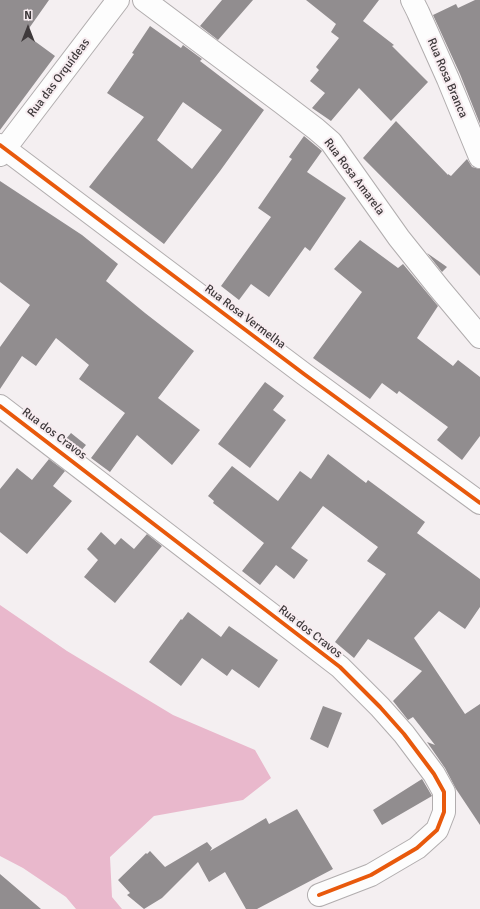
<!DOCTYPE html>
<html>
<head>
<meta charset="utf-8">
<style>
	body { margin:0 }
	#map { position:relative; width:480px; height:909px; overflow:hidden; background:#f4eff1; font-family:Signika,sans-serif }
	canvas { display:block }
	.north { position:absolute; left:8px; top:8px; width:40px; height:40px; -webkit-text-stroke:3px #f7ecf0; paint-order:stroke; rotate:0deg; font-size:11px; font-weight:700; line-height:16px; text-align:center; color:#3e393b }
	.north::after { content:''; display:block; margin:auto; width:14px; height:18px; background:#3e393b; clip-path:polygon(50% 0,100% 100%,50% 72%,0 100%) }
</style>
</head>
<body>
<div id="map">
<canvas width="480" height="909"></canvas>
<div class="north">N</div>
</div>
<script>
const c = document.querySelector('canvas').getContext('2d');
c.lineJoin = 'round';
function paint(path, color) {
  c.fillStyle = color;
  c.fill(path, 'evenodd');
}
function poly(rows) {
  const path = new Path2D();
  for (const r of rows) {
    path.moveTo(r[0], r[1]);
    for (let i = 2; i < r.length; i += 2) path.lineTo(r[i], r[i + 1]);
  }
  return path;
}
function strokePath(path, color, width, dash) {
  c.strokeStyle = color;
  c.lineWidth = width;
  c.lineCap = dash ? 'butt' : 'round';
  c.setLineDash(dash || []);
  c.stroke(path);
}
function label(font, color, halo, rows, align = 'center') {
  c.font = font + ' Signika,sans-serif';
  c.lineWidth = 4;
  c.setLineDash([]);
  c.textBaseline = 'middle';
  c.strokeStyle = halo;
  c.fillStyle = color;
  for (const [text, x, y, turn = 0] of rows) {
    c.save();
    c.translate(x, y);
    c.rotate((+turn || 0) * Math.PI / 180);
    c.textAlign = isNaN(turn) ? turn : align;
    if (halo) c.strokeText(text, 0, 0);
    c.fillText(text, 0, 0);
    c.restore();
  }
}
paint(poly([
	[0,605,67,651,173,715,255,750,271,778,243,800,154,816,110,857,112,897,122,909,76,909,66,897,23,868,0,856]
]), '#e9b8cc');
paint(poly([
	[0,0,49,0,25,34,55,56,0,130],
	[222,0,253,0,218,40,200,26],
	[306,0,379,0,363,21,394,45,392,46,428,82,391,121,359,88,331,121,312,108,325,93,310,81,319,70,316,67,339,38,331,32,336,24],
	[475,0,480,0,480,124,460,74,433,15,456,4,458,8],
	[150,26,181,48,183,45,202,59,200,61,264,110,220,171,164,244,89,187,144,117,107,93,134,54,132,53],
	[183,102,222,130,192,169,157,140],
	[396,121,448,175,448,174,451,176,467,159,472,167,480,169,480,276,363,158],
	[304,136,322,151,307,172,346,198,310,251,305,247,269,297,251,284,239,300,221,286,271,217,258,208,292,159,289,157],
	[0,181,82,235,118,264,106,281,145,313,194,351,158,398,200,430,172,465,137,435,110,472,91,458,125,413,79,379,89,365,56,338,36,366,22,356,0,389,0,347,30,305,0,282],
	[360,240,398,268,403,264,438,306,417,338,453,366,458,360,480,377,480,436,462,460,437,440,448,427,399,391,397,394,382,383,370,399,313,358,362,292,334,269],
	[427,253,447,267,442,272],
	[265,382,284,396,273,410,286,420,250,468,218,444],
	[71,433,86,445,80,452,65,440],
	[328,454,366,483,368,480,425,522,417,533,480,579,480,607,465,629,439,611,414,638,465,714,480,704,480,825,456,789,445,768,427,742,435,745,413,717,408,720,393,701,422,671,368,639,354,658,335,642,386,574,367,561,378,547,323,506,291,548,308,560,294,579,276,565,260,585,242,571,264,543,213,503,214,501,208,496,232,466,278,501,300,471,311,479],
	[49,459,65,471,53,486,72,501,27,554,0,532,0,489,17,468,32,480],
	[101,532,115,545,121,538,134,549,147,534,162,546,115,603,84,577,98,560,87,549],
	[188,612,221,637,229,626,278,660,259,688,232,669,227,676,202,658,181,686,149,662,181,619,182,620],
	[323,706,342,713,328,748,310,739],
	[422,779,432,796,382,825,373,810],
	[297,809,333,869,257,909,246,909,225,872,209,882,198,862,162,898,144,909,127,895,130,893,118,880,146,853,147,854,150,851,165,867,207,842,212,848,210,851,266,818,269,824],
	[0,874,41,909,0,909]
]), '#918d8f');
const street = poly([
	[144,0,282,103,316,129,331,142,399,238,439,288,480,337],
	[412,0,418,12,448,79,480,157],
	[0,145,304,374,480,503],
	[0,155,118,0],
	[0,406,340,667,380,707,404,734,434,774,444,792,444,812,437,830,417,848,371,875,319,895]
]);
strokePath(street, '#b1adae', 24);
strokePath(street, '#fdfdfd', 22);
strokePath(poly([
	[0,145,304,374,480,503],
	[0,406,340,667,380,707,404,734,434,774,444,792,444,812,437,830,417,848,371,875,319,895]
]), '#e8590c', 4);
label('12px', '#3e393b', '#f7ecf0', [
	["Rua das Orquídeas",59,78,-53],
	["Rua Rosa Branca",447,78,67],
	["Rua Rosa Amarela",354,177,53],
	["Rua Rosa Vermelha",245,317,37],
	["Rua dos Cravos",54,434,37],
	["Rua dos Cravos",310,632,38]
]);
</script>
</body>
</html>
